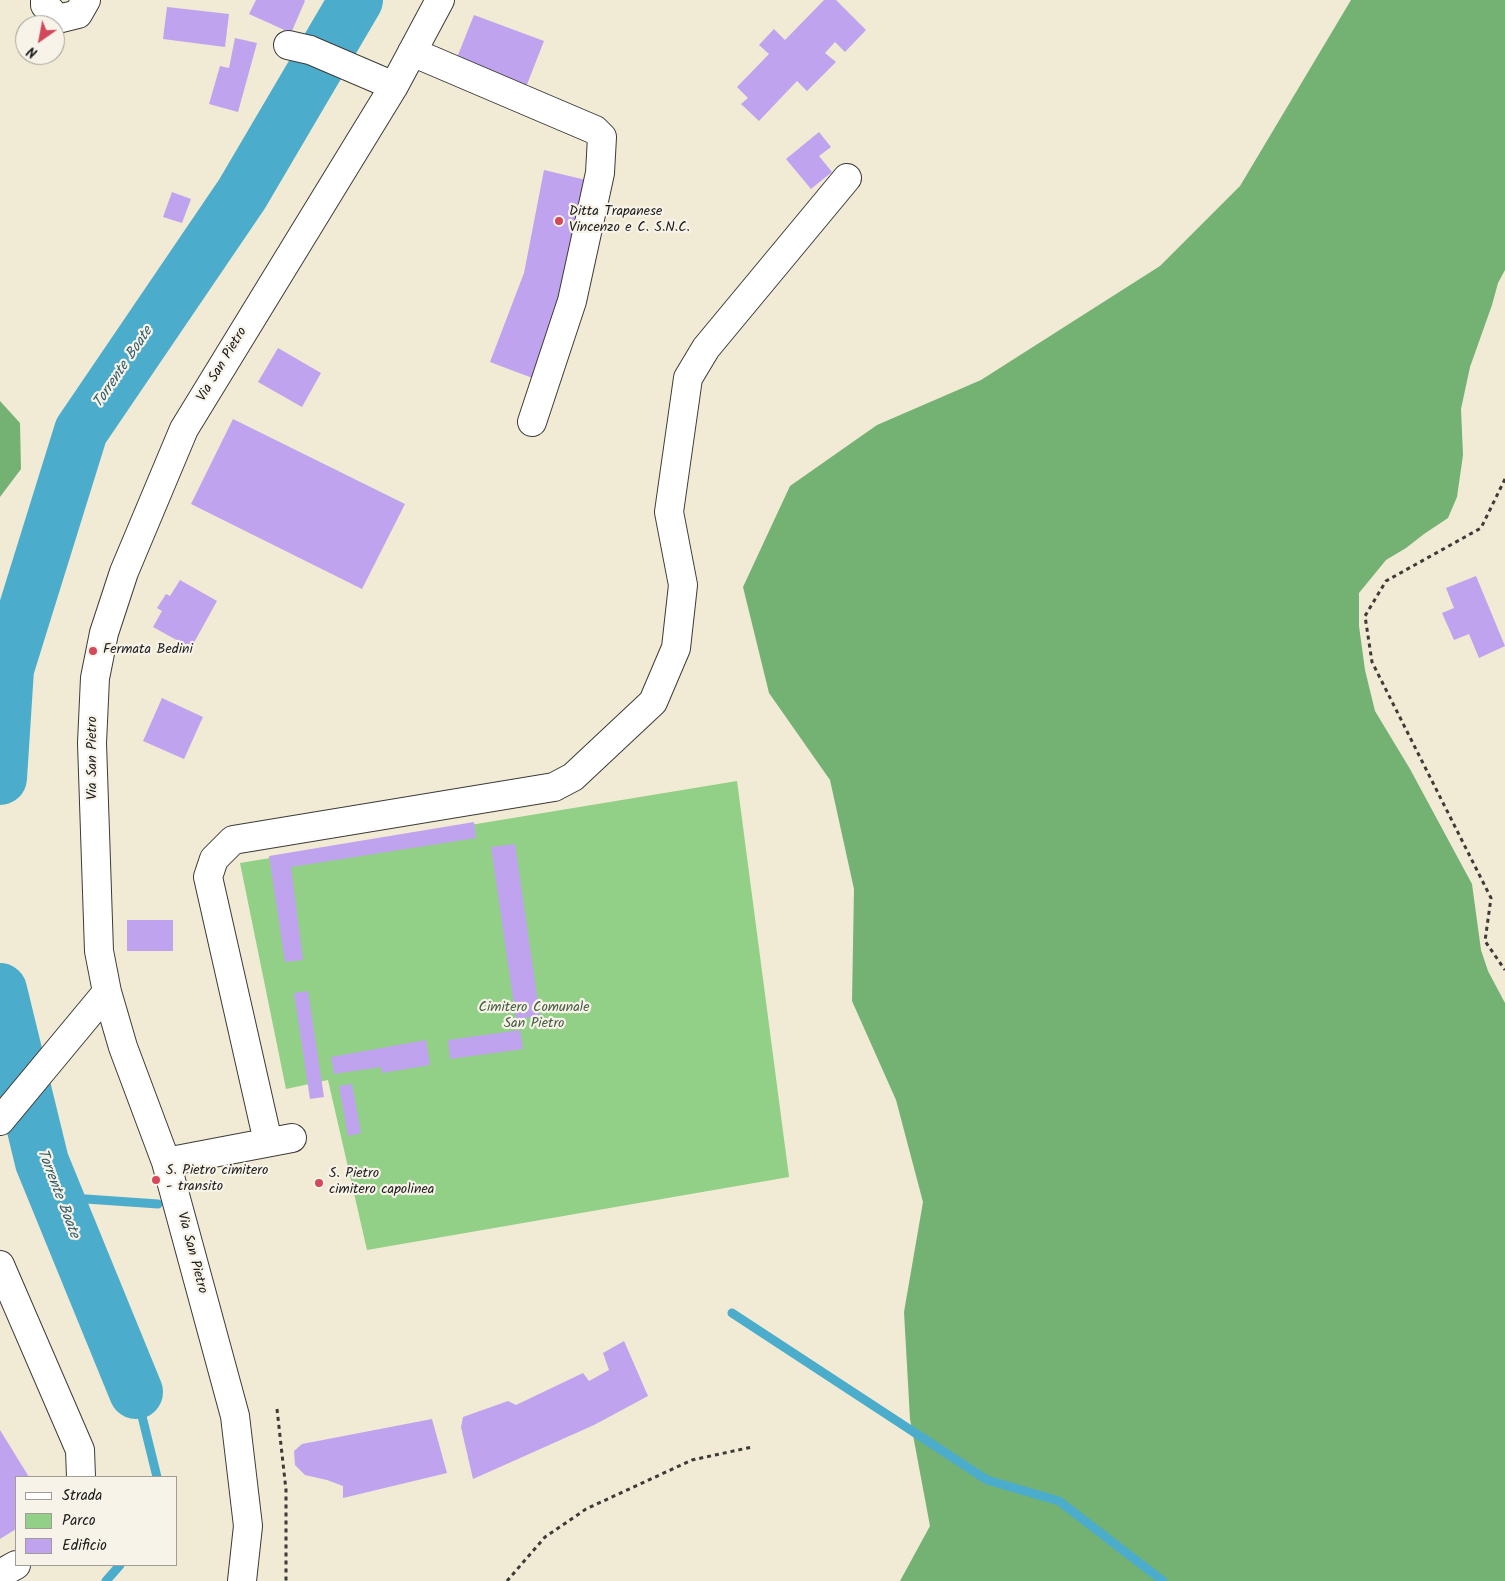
<!DOCTYPE html>
<html>
<head>
<meta charset="utf-8">
<style>
	body { margin:0 }
	#map { position:relative; width:1505px; height:1581px; overflow:hidden; background:#f1ead4; font-family:Kalam,sans-serif }
	canvas { display:block }
	.legend { position:absolute; left:15px; top:1476px; width:162px; height:90px; box-sizing:border-box; background:#f7f3e8; border:1px solid #9f9d96; margin:0; padding:6px 9px; list-style:none; font-size:15px; color:#1c1c1c }
	.legend li { display:flex; align-items:center; gap:10px; height:25px }
	.legend b { width:25px; border:1px solid #9f9d96 }
	.north { position:absolute; left:15px; top:15px; width:50px; height:50px; box-sizing:border-box; background:#f7f3e8; border:1px solid #9f9d96; border-radius:50%; rotate:213deg; font-size:14px; font-weight:700; line-height:20px; text-align:center; color:#1c1c1c }
	.north::after { content:''; display:block; margin:auto; width:18px; height:22px; background:#d1495b; clip-path:polygon(50% 0,100% 100%,50% 72%,0 100%) }
</style>
</head>
<body>
<div id="map">
<canvas width="1505" height="1581"></canvas>
<ul class="legend">
<li><b style="height:6px;background:#fff"></b>Strada</li>
<li><b style="height:14px;background:#91d086"></b>Parco</li>
<li><b style="height:14px;background:#c0a3ee"></b>Edificio</li>
</ul>
<div class="north">N</div>
</div>
<script>
const c = document.querySelector('canvas').getContext('2d');
c.lineJoin = 'round';
function paint(path, color) {
  c.fillStyle = color;
  c.fill(path, 'evenodd');
}
function poly(rows) {
  const path = new Path2D();
  for (const r of rows) {
    path.moveTo(r[0], r[1]);
    for (let i = 2; i < r.length; i += 2) path.lineTo(r[i], r[i + 1]);
  }
  return path;
}
function strokePath(path, color, width, dash) {
  c.strokeStyle = color;
  c.lineWidth = width;
  c.lineCap = dash ? 'butt' : 'round';
  c.setLineDash(dash || []);
  c.stroke(path);
}
function label(font, color, halo, rows, align = 'center') {
  c.font = font + ' Kalam,sans-serif';
  c.lineWidth = 4.5;
  c.setLineDash([]);
  c.textBaseline = 'middle';
  c.strokeStyle = halo;
  c.fillStyle = color;
  for (const [text, x, y, turn = 0] of rows) {
    c.save();
    c.translate(x, y);
    c.rotate((+turn || 0) * Math.PI / 180);
    c.textAlign = isNaN(turn) ? turn : align;
    if (halo) c.strokeText(text, 0, 0);
    c.fillText(text, 0, 0);
    c.restore();
  }
}
paint(poly([
	[737,781,789,1177,367,1250,328,1080,286,1089,240,863]
]), '#91d086');
paint(poly([
	[1351,0,1505,0,1505,270,1498,283,1492,305,1470,367,1461,409,1463,455,1457,497,1448,518,1424,534,1406,548,1386,560,1359,593,1359,626,1365,670,1375,711,1410,769,1472,884,1481,950,1488,971,1505,1003,1505,1581,900,1581,930,1526,910,1419,904,1312,923,1202,896,1100,852,1001,854,889,830,780,769,693,743,587,790,486,877,425,981,380,1160,266,1240,186],
	[0,401,20,423,21,469,0,497]
]), '#74b273');
strokePath(poly([
	[57,1197,158,1204],
	[732,1313,987,1480,1059,1501,1163,1581],
	[136,1392,157,1477],
	[106,1581,120,1565]
]), '#4caccb', 9);
strokePath(poly([
	[0,778,7,669,81,431,242,194,356,0],
	[0,990,42,1162,136,1392]
]), '#4caccb', 54);
paint(poly([
	[256,0,304,0,305,1,291,33,249,14],
	[824,0,836,0,866,30,845,52,835,42,825,53,836,62,807,91,797,81,759,121,741,104,748,98,737,87,769,54,759,45,774,29,785,40],
	[167,7,229,14,225,47,163,39],
	[474,15,544,41,526,87,456,60],
	[235,38,257,43,238,112,209,104,220,66,229,68],
	[819,132,831,147,819,156,832,172,811,189,786,159],
	[544,170,586,180,567,281,535,379,490,362,524,273],
	[172,192,191,199,182,223,163,217],
	[278,348,321,373,302,407,258,382],
	[233,419,405,504,362,589,191,504],
	[1476,576,1505,646,1479,658,1469,634,1454,640,1442,613,1454,608,1446,588],
	[180,580,217,601,191,648,153,627,162,611,157,608,166,594,170,596],
	[162,698,203,717,184,759,143,741],
	[474,822,476,838,291,867,303,960,285,962,269,856],
	[515,844,540,1016,516,1019,491,847],
	[127,920,173,920,173,951,127,951],
	[308,991,324,1097,310,1099,294,993],
	[520,1030,523,1049,450,1059,448,1040],
	[426,1040,430,1065,382,1073,381,1067,334,1074,331,1057],
	[352,1084,361,1133,348,1136,339,1086],
	[624,1341,648,1396,594,1425,473,1479,461,1427,463,1417,508,1401,516,1405,583,1373,589,1381,609,1370,603,1353],
	[432,1419,447,1473,343,1498,343,1486,327,1480,305,1475,295,1465,294,1451,302,1444],
	[0,1430,29,1477,16,1477,16,1529,0,1539]
]), '#c0a3ee');
const minor = poly([
	[45,0,45,5,58,19,78,14,86,0],
	[288,45,310,50,394,86],
	[412,52,595,130,602,137,600,173,572,301,532,422],
	[0,1121,107,992],
	[268,1142,208,877,214,859,233,840,554,787,573,777,653,702,676,648,683,585,669,512,688,378,706,348,847,178],
	[166,1162,292,1138],
	[0,1265,80,1450,81,1477],
	[0,1574,16,1565],
	[242,1581,248,1526,235,1416,166,1162,123,1047,107,992,99,951,92,743,95,678,104,633,124,572,184,429,394,86,440,0]
]);
strokePath(minor, '#3c3b38', 30);
strokePath(poly([
	[1505,479,1481,528,1386,581,1365,616,1372,662,1491,898,1485,941,1505,970],
	[277,1409,286,1490,286,1581],
	[507,1581,545,1537,586,1509,692,1460,752,1447]
]), '#3c3b38', 3, [4, 4]);
strokePath(minor, '#fff', 28);
for (const [x, y, r, color] of [
	[559,221,5,"#d1495b"],
	[93,651,5,"#d1495b"],
	[156,1180,5,"#d1495b"],
	[319,1183,5,"#d1495b"]
]) {
  const dot = new Path2D();
  dot.arc(x, y, r, 0, 2 * Math.PI);
  c.fillStyle = color;
  c.fill(dot);
  strokePath(dot, '#f7f3e8', 2);
}
label('14px', '#1c1c1c', '#f7f3e8', [
	["Ditta Trapanese",569,213],
	["Vincenzo e C. S.N.C.",569,229],
	["Fermata Bedini",103,651],
	["S. Pietro cimitero",166,1172],
	["- transito",166,1188],
	["S. Pietro",329,1175],
	["cimitero capolinea",329,1191]
], 'left');
label('14px', '#1c1c1c', '#f7f3e8', [
	["Via San Pietro",223,365,-59],
	["Via San Pietro",94,758,-90],
	["Via San Pietro",191,1253,75]
]);
label('14px', '#455b41', '#f7f3e8', [
	["Cimitero Comunale",534,1009],
	["San Pietro",534,1025]
]);
label('italic 15px', '#325d6b', '#f7f3e8', [
	["Torrente Boate",124,368,-56],
	["Torrente Boate",57,1194,69]
]);
</script>
</body>
</html>
